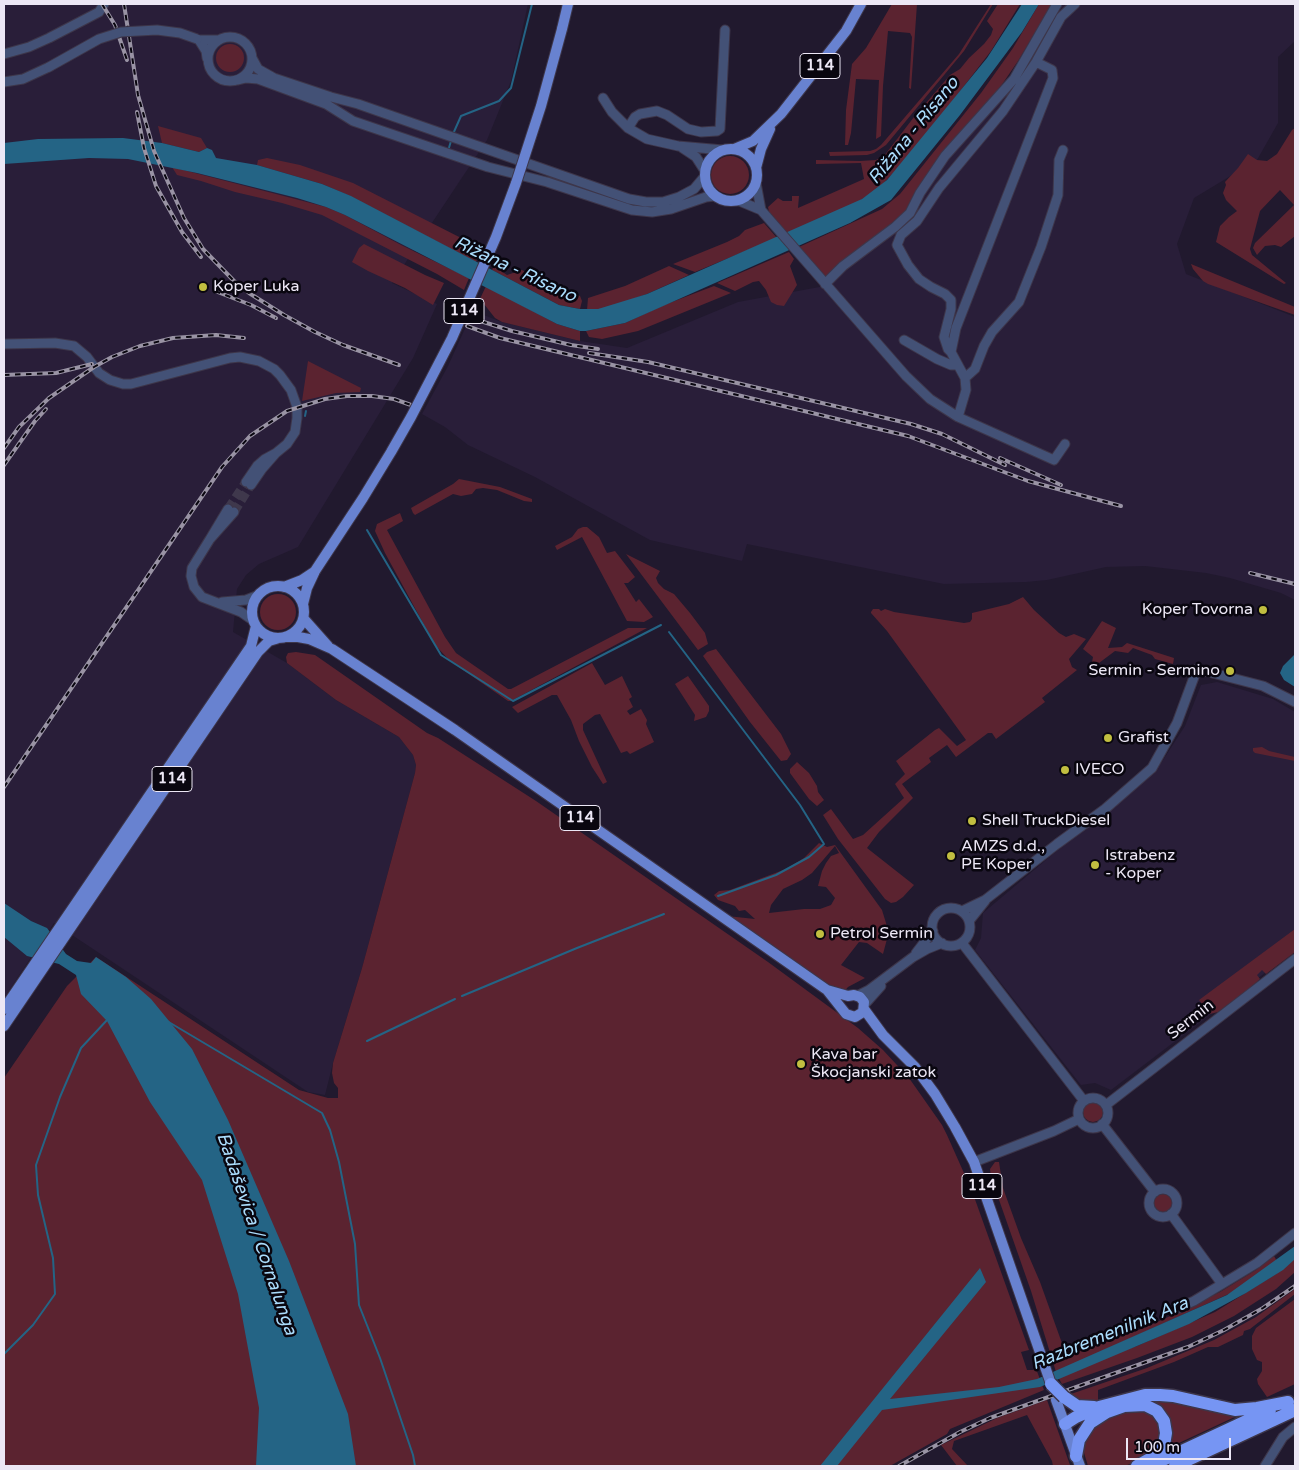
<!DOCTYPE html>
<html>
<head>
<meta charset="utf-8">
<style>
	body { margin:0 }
	#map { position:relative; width:1299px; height:1470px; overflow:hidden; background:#21192e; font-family:"Varela Round",sans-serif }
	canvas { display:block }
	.frame { position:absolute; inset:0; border:5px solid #ece7f5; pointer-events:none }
	.scale { position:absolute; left:1126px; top:1438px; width:105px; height:22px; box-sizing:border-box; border:2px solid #ece7f5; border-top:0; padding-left:6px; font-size:15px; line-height:18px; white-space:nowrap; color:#ece7f5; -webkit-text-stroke:4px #09060f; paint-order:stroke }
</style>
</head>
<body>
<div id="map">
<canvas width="1299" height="1470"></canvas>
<div class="frame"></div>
<div class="scale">100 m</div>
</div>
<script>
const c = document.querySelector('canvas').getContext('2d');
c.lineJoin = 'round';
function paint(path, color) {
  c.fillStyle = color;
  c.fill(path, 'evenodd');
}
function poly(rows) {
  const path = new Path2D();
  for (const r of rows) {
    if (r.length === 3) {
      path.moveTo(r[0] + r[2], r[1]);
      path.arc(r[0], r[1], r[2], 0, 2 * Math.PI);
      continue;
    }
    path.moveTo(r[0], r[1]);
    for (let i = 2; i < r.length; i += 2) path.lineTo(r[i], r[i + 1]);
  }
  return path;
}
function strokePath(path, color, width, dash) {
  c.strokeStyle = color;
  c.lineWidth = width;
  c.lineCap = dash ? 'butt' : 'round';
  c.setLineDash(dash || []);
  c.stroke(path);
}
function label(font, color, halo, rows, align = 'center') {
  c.font = font + ' "Varela Round",sans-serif';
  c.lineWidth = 5;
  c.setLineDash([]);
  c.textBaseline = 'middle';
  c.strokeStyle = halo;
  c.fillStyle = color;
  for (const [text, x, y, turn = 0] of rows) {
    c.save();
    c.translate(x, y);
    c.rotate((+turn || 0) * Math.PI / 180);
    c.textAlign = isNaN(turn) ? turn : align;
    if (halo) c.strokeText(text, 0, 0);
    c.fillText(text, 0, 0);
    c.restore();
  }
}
paint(poly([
	[4,4,528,4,511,81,487,140,392,283,437,304,413,358,298,547,259,564,246,575,237,589,233,632,287,663,336,700,399,737,413,755,416,765,415,773,362,968,333,1063,325,1095,308,1092,54,923,4,998],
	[1063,4,1295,4,1295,41,1278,57,1278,123,1257,160,1194,198,1177,244,1186,274,1295,317,1295,600,1281,593,1230,578,1206,573,1145,566,1106,567,1047,580,1026,582,944,584,747,544,742,561,650,540,535,477,468,445,445,427,422,414,448,366,473,311,502,322,580,341,627,348,738,302,825,286,1018,82],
	[1217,682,1273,699,1295,712,1295,950,1111,1090,1095,1083,1081,1085,975,950,981,938,983,913,1161,763,1185,726,1201,685]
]), '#291e39');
paint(poly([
	[892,4,917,4,911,89,909,88,912,37,910,33,888,31,883,86,881,136,876,139,879,80,856,79,851,133,848,145,845,145,846,110,852,64,866,48],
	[991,4,993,4,964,51,886,145,874,153,867,155,830,156,829,152,870,151,876,149,881,145,959,54],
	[998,4,1020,4,991,51,914,151,879,188,847,209,788,234,769,212,768,207,778,198,783,201,792,201,792,196,799,196,798,208,864,179,861,163,816,164,816,160,860,161,876,160,884,156,914,117,950,75,960,69,969,58,984,44,991,35,993,29,987,21],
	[1039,4,1052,4,1018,61,1003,83,909,211,827,280,822,276,799,247,882,209,900,194,981,93,1013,48],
	[230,58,14],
	[158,126,201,138,207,148,199,152,162,143],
	[1295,128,1295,236,1281,247,1275,245,1265,246,1257,255,1253,248,1255,243,1294,205,1280,190,1260,211,1250,249,1252,255,1286,283,1284,284,1216,242,1220,226,1229,217,1237,211,1226,200,1223,193,1226,185,1225,182,1238,168,1248,154,1257,160,1267,161,1277,154,1292,130],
	[730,175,19],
	[267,158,300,165,353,183,469,242,478,256,476,262,350,196,322,184,257,165,258,160],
	[172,167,326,207,345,215,401,245,469,278,464,290,437,274,322,215,282,203,235,192,201,181,177,175],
	[764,223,777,238,695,272,673,264,727,242,739,236,745,230],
	[364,244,425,275,444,283,433,305,405,288,368,271,352,262,359,248],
	[789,252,794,259,790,266,797,285,784,306,777,305,771,302,766,290,759,281,753,282,735,291,717,283],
	[1191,264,1295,307,1295,315,1208,284,1203,281,1193,269],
	[494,266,507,275,522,270,552,285,580,296,582,301,580,309,559,305,492,270],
	[669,266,689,275,647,294,617,305,598,310,587,310,588,298,625,286],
	[486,286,557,324,580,331,580,341,502,322,495,318,480,299],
	[714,286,731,293,638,331,602,339,589,337,586,331,625,323,664,305],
	[308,361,361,388,360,392,336,393,302,401],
	[459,479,500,487,532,499,532,502,524,501,497,490,483,488,476,489,472,494,461,496,453,494,415,515,413,513,411,508,453,484],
	[400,513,403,521,387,530,445,637,456,653,508,689,511,689,628,628,647,628,511,701,508,701,450,661,435,645,385,553,375,531,377,524],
	[583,527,587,527,599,537,607,553,615,551,635,577,628,583,624,583,636,602,639,599,653,617,644,622,627,621,582,537,557,550,555,546,572,537,578,529],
	[626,554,660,571,656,578,658,583,664,589,674,594,690,613,705,633,708,644,698,650],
	[278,612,18],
	[1023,597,1034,610,1059,633,1066,637,1074,634,1086,639,1069,659,1072,667,1077,670,1042,698,1045,702,996,739,992,733,988,733,956,757,947,745,929,758,931,762,902,784,913,798,879,832,867,848,914,885,903,897,896,902,891,903,885,899,838,839,823,815,831,809,853,839,863,835,904,798,895,784,905,774,896,761,935,730,939,728,957,746,966,740,887,631,871,613,871,612,873,609,879,609,881,611,885,609,894,612,964,623,970,622,972,619,972,613,1009,604],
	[1102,621,1116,628,1108,648,1122,647,1127,643,1174,658,1173,664,1155,659,1152,655,1133,648,1128,653,1115,651,1099,663,1092,662,1093,657,1083,649],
	[716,649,781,734,791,754,787,760,781,761,750,722,703,656,707,652],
	[296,652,315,655,427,733,438,738,536,801,768,962,858,1028,883,1050,909,1078,942,1125,947,1135,972,1191,1029,1350,1021,1352,1027,1370,1033,1370,1035,1366,1044,1390,950,1429,947,1434,890,1466,4,1466,4,1078,67,986,96,957,299,1090,328,1098,338,1098,338,1088,334,1083,332,1073,333,1063,362,968,415,773,416,765,413,755,399,737,336,700,287,663,286,657,288,653],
	[592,663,605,685,622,676,632,697,629,699,633,707,627,711,630,715,641,709,647,720,646,724,654,742,630,754,627,751,621,753,600,714,595,715,583,724,583,730,607,782,603,784,592,767,579,741,571,720,557,695,552,695,518,713,512,707],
	[688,676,709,706,709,711,706,717,694,721,695,715,675,684],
	[1262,747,1269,751,1295,757,1295,761,1255,753,1253,751,1253,748],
	[797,762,809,773,817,786,818,792,824,800,817,806,809,799,790,773,790,769],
	[819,843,827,847,835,845,882,910,890,936,887,939,883,954,867,943,859,942,841,965,865,978,848,987,842,994,727,916,755,919,745,910,739,911,735,906,718,900,714,895,719,891,730,890,786,869,804,858],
	[835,846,839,853,831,856,826,863,822,871,818,886,826,887,835,898,831,905,820,909,804,909,769,913,771,905,783,889,802,880,812,873],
	[1295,929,1295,952,1266,974,1262,970,1257,975,1260,979,1250,988,1218,1012,1210,1014,1199,1000],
	[1093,1112,10],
	[995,1162,999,1162,1003,1188,1021,1238,1040,1282,1063,1346,1059,1348,1063,1357,1144,1328,1192,1306,1220,1292,1256,1270,1274,1256,1278,1263,1242,1288,1056,1372,1031,1291,991,1177,990,1169],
	[1163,1203,9],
	[1292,1259,1295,1259,1295,1272,1276,1289,1234,1316,1192,1337,1137,1358,1062,1384,1058,1377,1101,1358,1137,1346,1215,1312,1276,1274],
	[1295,1289,1295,1294,1250,1329,1244,1331,1243,1335,1218,1347,1208,1347,1174,1362,1098,1390,1098,1402,1081,1400,1071,1394,1147,1368,1214,1340,1256,1317],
	[1295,1299,1295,1384,1267,1397,1258,1384,1257,1379,1262,1371,1262,1362,1257,1360,1252,1349,1252,1336,1256,1328],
	[1167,1399,1239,1415,1166,1449,1169,1423,1142,1400],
	[1047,1400,1070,1465,1068,1466,1053,1466,1052,1461,1027,1415,954,1441,952,1449,968,1466,957,1466,941,1445,997,1418],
	[1136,1408,1149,1412,1155,1417,1160,1428,1161,1438,1157,1446,1149,1456,1125,1466,1088,1466,1082,1446,1091,1427,1121,1411]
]), '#5b2330');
paint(poly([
	[1022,4,1039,4,1022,32,960,115,891,200,850,223,625,323,586,331,580,331,557,324,345,215,326,207,297,198,197,173,128,159,89,158,4,164,4,143,38,139,123,138,162,143,199,152,207,148,212,150,216,158,257,165,322,184,351,196,559,305,580,309,598,309,647,294,862,199,887,180,987,58],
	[1295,654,1295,687,1284,680,1280,673,1283,666],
	[4,903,31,921,47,928,66,954,77,961,91,963,96,957,126,977,151,999,192,1049,228,1120,289,1261,348,1414,356,1466,256,1466,259,1408,238,1294,202,1180,150,1102,107,1021,81,994,76,975,59,964,27,956,4,937],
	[1295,1246,1295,1259,1283,1270,1246,1293,1189,1324,1040,1387,882,1410,837,1466,820,1466,980,1268,986,1282,890,1399,999,1387,1037,1379,1227,1295]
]), '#246485');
strokePath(poly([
	[453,134,461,116,499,101,511,88,532,4],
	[448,151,451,141],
	[305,416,306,411],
	[367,530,441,655,513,701,661,625],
	[669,632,800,805,824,844,809,857,776,875,718,896],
	[462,996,577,948,664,914],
	[167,1021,322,1113,330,1130,339,1162,355,1244,359,1305,380,1358,413,1455,415,1466],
	[367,1041,455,999],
	[4,1354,33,1325,55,1294,53,1258,38,1195,36,1165,60,1097,81,1048,108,1019]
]), '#246485', 2);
strokePath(poly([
	[228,509,246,482],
	[234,512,251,485]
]), '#3f384c', 9, [9, 4.5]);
const minor = poly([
	[230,59,22],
	[4,54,29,47,49,38,99,12,104,4],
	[207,58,206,51,199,40,218,40],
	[252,58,258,69,274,78,331,97,358,104,629,199,646,202,663,202,679,197,694,189,705,176],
	[238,80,246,78,258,79,326,104,353,121,488,167,547,182,632,210,652,212,671,209,706,197,715,196],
	[4,82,23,79,49,67],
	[603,98,612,112,628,128,647,139,678,146,723,150],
	[628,128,635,117,640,114,657,111,667,115,688,129,701,132,717,131,720,129,725,30],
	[681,147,696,157,705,171],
	[756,183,761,210],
	[737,200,761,210,906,376,930,399,958,417,1054,460,1065,444],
	[825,284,843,266,895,227,910,213,920,193,945,156,1014,79,1057,4],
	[904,340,937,359,951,365,958,365],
	[4,344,55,343,74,346,87,357,99,373,110,380,123,384,131,384,230,358,240,357,259,361,274,369,280,375,291,390,297,407,297,418,295,432,287,444,276,453],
	[951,352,956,328,1053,78,1052,70,1036,62],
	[965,378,975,369,984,346,992,332,1019,302,1041,247,1058,195,1059,160,1063,150],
	[958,417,966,390,965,378,951,352,948,349,944,337,951,309,951,300,945,294,931,287,919,279,908,265,897,245,901,235,917,221,939,188,1003,111,1036,62,1061,17,1075,4],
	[246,482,257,466,265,459,276,453,262,469,251,485],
	[228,509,210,539,234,512],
	[210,539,192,568,191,576,194,587,202,597,241,612,254,621],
	[222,602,246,600,259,595],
	[951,927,19],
	[962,911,985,900,1057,844,1105,809,1152,768,1177,723,1197,669,1263,686,1295,702],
	[969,921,985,901],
	[962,943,1084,1101],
	[916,953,933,931],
	[857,996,869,990,913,957,927,949,942,943],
	[864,1005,881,986],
	[1093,1113,15],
	[1106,1105,1295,959],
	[1102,1124,1155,1192],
	[974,1162,1054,1131,1079,1119],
	[1163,1203,14],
	[1171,1214,1222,1284],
	[1176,1309,1194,1301,1257,1263,1295,1233],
	[1265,1466,1283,1437,1295,1427]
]);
const major = poly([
	[562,29,568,4],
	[731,175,26],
	[734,149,753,141,781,114,846,31,861,4],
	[756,168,761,149,770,129],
	[278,612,26],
	[284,587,302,580,314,572],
	[303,604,307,588,315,571],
	[304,619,328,646],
	[287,637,298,637,309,639,332,649,455,730,827,990,846,1014,855,1017,863,1012,864,1002,860,997,854,995,848,996,827,990],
	[4,1009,251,646,256,626],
	[864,1009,883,1035,915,1067,935,1094,955,1127,974,1162,1051,1384],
	[4,1026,258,652,269,641,279,638],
	[1056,1400,1080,1466]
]);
const highway = poly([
	[1064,1397,1077,1406,1094,1407],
	[1065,1424,1076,1417,1099,1407,1145,1395,1160,1395,1173,1396,1235,1410,1257,1408,1288,1402],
	[1076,1456,1079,1440,1090,1423,1107,1412,1124,1406,1145,1405,1157,1411,1164,1421,1166,1433,1164,1445,1155,1456,1137,1466],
	[1150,1466,1270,1410],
	[1175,1466,1295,1410]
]);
strokePath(minor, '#3d364a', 11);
strokePath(major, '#3d364a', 12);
strokePath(highway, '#3d364a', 15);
strokePath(minor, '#435176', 9);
strokePath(major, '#6882d0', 10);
strokePath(highway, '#7695f3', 12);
const rail = poly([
	[102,4,115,25,127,60],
	[124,4,138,95,154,151,184,218,203,249,235,282,249,293,284,315,315,332,343,345,399,365],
	[137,112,144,148,156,186,182,232,201,257],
	[215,291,251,305,276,318],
	[471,318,512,331,571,345,598,349],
	[467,326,500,338,908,436,1028,481,1121,506],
	[589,353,648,362,911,424,942,434,1005,465],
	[4,375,56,373,92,364],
	[4,448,19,427,49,398,94,367,112,357,140,346,173,338,216,335,244,338],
	[1000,458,1061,485],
	[4,465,35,421,46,409],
	[1250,573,1295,584],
	[4,787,222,467,250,436,287,411,325,399,347,396,372,396,394,399,411,405],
	[899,1466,960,1432,990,1418,1188,1347,1224,1330,1263,1308,1295,1286]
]);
strokePath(rail, '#9993a4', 4);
strokePath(rail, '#09060f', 2, [5.5]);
const minorBridge = poly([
	[49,67,99,39,121,32,157,30,180,33,197,39]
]);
const majorBridge = poly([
	[315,571,363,498,391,452,411,417,452,338,496,237,516,183,541,106,562,29]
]);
const highwayBridge = poly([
	[1051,1384,1064,1397]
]);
strokePath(minorBridge, '#3d364a', 11, []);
strokePath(majorBridge, '#3d364a', 12, []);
strokePath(highwayBridge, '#3d364a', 15, []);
strokePath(minorBridge, '#435176', 9);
strokePath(majorBridge, '#6882d0', 10);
strokePath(highwayBridge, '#7695f3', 12);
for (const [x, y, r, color] of [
	[203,287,5,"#c1be40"],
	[1263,610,5,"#c1be40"],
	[1230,671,5,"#c1be40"],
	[1108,738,5,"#c1be40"],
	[1065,770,5,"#c1be40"],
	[972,821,5,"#c1be40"],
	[951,856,5,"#c1be40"],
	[1095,865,5,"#c1be40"],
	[820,934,5,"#c1be40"],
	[801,1064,5,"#c1be40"]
]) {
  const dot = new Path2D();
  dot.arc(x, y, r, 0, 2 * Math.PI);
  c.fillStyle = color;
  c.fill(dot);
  strokePath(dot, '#09060f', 2);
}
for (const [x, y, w] of [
	[820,66,40],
	[464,311,40],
	[172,779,40],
	[580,818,40],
	[982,1186,40]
]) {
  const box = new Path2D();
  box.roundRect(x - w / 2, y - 12.5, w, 25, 4);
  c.fillStyle = '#09060f';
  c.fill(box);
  strokePath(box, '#ece7f5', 1);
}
label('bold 15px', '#ece7f5', null, [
	["114",820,66],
	["114",464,311],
	["114",172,779],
	["114",580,818],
	["114",982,1186]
]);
label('16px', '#ece7f5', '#09060f', [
	["Koper Luka",213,287],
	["Koper Tovorna",1253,610,"right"],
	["Sermin - Sermino",1220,671,"right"],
	["Grafist",1118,738],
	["IVECO",1075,770],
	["Shell TruckDiesel",982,821],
	["AMZS d.d.,",961,847],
	["PE Koper",961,865],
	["Istrabenz",1105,856],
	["- Koper",1105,874],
	["Petrol Sermin",830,934],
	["Kava bar",811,1055],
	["Škocjanski zatok",811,1073]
], 'left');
label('16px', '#ece7f5', '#09060f', [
	["Sermin",1191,1020,-38]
]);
label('italic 18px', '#aadcfc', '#09060f', [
	["Rižana - Risano",914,131,-51],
	["Rižana - Risano",515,270,25],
	["Badaševica / Cornalunga",256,1234,71],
	["Razbremenilnik Ara",1110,1334,-22]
]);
</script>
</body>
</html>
